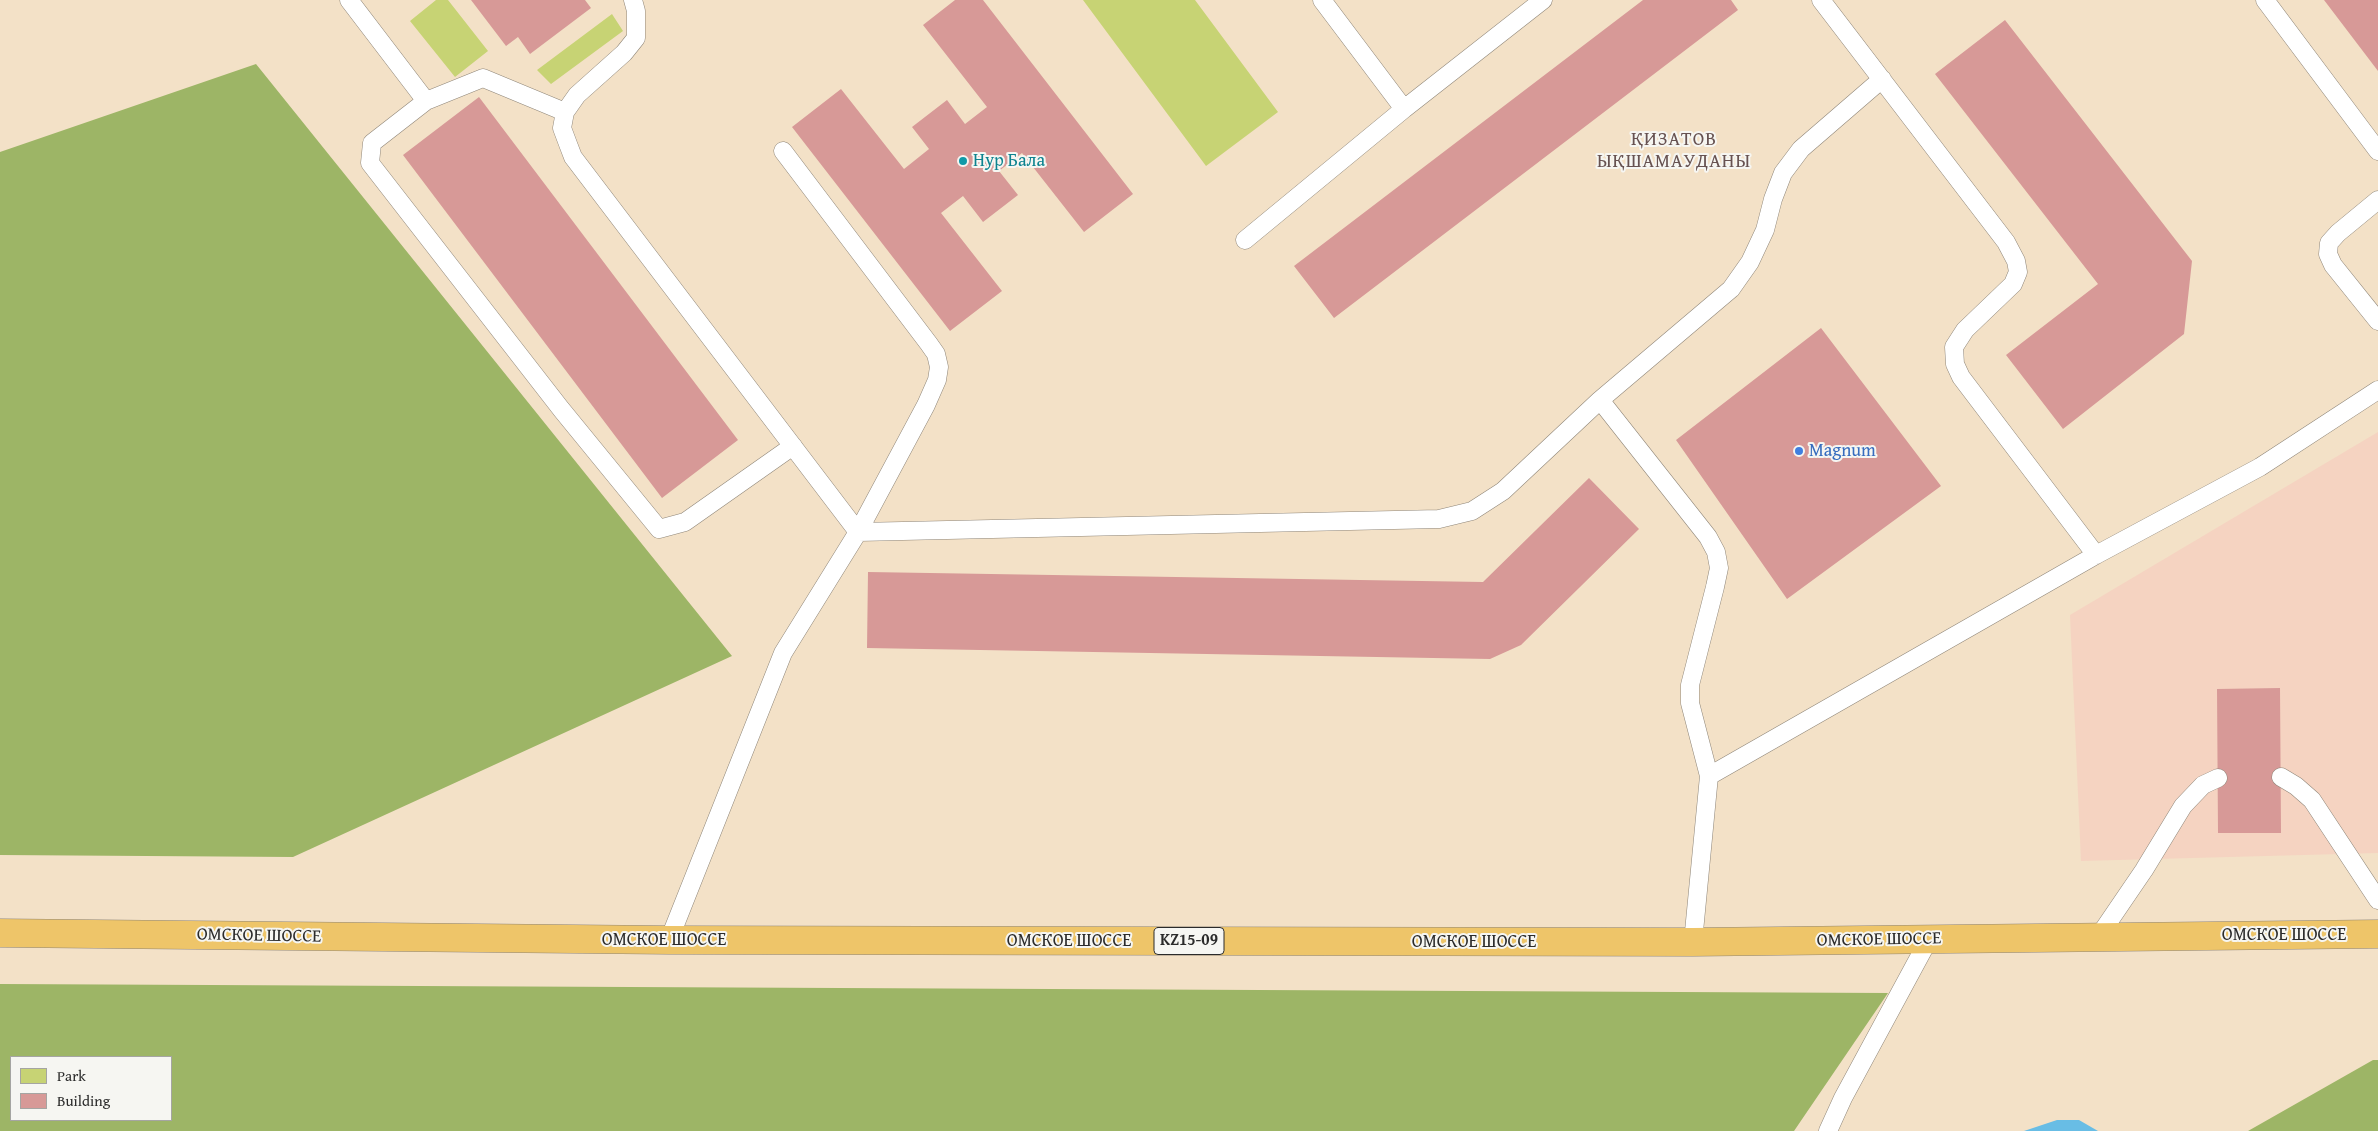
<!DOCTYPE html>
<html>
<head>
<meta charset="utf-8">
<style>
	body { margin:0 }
	#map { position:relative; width:2378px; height:1131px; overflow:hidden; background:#f3e1c7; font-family:"Gentium Book Plus",serif }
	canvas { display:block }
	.legend { position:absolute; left:10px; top:1056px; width:162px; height:65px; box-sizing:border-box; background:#f6f6f2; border:1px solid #a5a5a2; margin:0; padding:6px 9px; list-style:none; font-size:15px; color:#2b2b2b }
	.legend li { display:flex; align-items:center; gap:10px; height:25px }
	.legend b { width:25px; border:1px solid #a5a5a2 }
</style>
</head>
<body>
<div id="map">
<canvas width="2378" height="1131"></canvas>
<ul class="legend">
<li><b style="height:14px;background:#c7d374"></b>Park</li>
<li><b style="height:14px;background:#d79997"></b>Building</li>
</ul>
</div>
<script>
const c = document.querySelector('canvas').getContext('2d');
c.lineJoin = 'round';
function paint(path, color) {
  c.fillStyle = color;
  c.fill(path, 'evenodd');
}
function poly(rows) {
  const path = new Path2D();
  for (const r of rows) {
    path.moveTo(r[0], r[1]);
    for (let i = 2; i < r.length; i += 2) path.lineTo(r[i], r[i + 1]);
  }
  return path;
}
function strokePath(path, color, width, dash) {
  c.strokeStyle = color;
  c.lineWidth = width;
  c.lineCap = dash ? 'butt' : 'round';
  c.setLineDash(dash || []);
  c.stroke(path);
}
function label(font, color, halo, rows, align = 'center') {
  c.font = font + ' "Gentium Book Plus",serif';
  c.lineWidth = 4;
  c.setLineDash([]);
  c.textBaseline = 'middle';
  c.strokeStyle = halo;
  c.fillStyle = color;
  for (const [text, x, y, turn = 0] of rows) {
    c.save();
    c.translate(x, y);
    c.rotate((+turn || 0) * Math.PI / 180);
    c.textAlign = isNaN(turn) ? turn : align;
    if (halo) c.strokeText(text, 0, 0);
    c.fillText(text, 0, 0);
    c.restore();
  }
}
paint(poly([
	[2378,432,2378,853,2081,861,2070,615]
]), '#f5d3c1');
paint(poly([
	[436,0,448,0,488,51,455,77,410,21],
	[1083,0,1195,0,1278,112,1206,166],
	[612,14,623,31,551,84,537,70]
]), '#c7d374');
paint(poly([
	[256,64,732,656,293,857,0,855,0,152],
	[0,984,1888,993,1794,1131,0,1131],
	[11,1057,171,1057,171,1120,11,1120],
	[2373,1060,2378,1060,2378,1131,2248,1131]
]), '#9db566');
paint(poly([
	[2057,1120,2079,1120,2098,1131,2024,1131]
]), '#68bde5');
paint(poly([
	[471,0,585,0,591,8,530,54,518,37,506,46],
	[955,0,983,0,1133,194,1084,232,1022,153,999,171,1018,195,983,222,963,196,941,213,1002,291,950,331,792,127,841,89,904,169,929,149,912,127,947,100,965,124,987,107,923,25],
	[1643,0,1731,0,1738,10,1334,318,1294,266],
	[2324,0,2378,0,2378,71],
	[2005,20,2192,261,2184,334,2063,429,2006,355,2098,284,1935,74],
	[479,97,738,440,662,498,403,155],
	[1821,328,1941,486,1787,599,1676,440],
	[1589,478,1639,529,1521,645,1490,659,867,648,868,572,1483,582],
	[2280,688,2281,833,2218,833,2217,689]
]), '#d79997');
const service = poly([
	[349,0,426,101],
	[633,0,636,11,636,38,624,53,577,95,565,112,562,128,568,144,573,157,858,532,926,405,937,380,939,367,936,354,929,344,783,151],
	[1322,0,1404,109],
	[1821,0,2006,242,2016,261,2018,272,2013,284,1965,330,1954,347,1955,364,1961,377,2096,555],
	[2265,0,2378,151],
	[565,112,483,78,426,101,372,143,370,163,561,409,659,529,685,522,793,446],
	[2378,200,2338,233,2329,243,2328,254,2333,265,2378,321],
	[1245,240,1404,109,1543,0],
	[1600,400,1731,289,1750,262,1765,230,1773,199,1783,173,1801,149,1882,79],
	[2281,777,2296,786,2312,800,2378,900],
	[2099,936,2144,870,2183,806,2203,785,2218,778],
	[669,940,783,653,858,532,1439,519,1472,511,1503,491,1600,400,1708,537,1716,552,1719,568,1715,587,1690,685,1690,703,1709,776],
	[1693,942,1709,776,2096,555,2260,467,2378,390],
	[1828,1131,1843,1098,1929,939]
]);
const trunk = poly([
	[0,933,669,940,1693,942,2378,934]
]);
strokePath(service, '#8f8679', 19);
strokePath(trunk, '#8f8679', 29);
strokePath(service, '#fff', 18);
strokePath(trunk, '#eec569', 28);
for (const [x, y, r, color] of [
	[963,161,5,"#0f9aa8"],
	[1799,451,5,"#3f7fe0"]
]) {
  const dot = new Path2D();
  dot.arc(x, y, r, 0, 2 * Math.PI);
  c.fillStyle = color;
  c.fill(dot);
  strokePath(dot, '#f6f6f2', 2);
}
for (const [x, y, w] of [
	[1189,941,70]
]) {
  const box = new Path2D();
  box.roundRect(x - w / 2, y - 13.5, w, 27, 4);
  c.fillStyle = '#f6f6f2';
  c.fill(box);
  strokePath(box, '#2b2b2b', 1);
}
label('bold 16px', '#2b2b2b', null, [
	["KZ15-09",1189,941]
]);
label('18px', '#0d838f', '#f6f6f2', [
	["Нур Бала",973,161]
], 'left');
label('18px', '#366cbe', '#f6f6f2', [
	["Magnum",1809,451]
], 'left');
label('18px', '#2b2b2b', '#f6f6f2', [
	["ОМСКОЕ ШОССЕ",2284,935],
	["ОМСКОЕ ШОССЕ",259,936,1],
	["ОМСКОЕ ШОССЕ",664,940],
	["ОМСКОЕ ШОССЕ",1879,940,-1],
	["ОМСКОЕ ШОССЕ",1069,941],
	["ОМСКОЕ ШОССЕ",1474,942]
]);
c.letterSpacing = '1px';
label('19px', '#675251', '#f6f6f2', [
	["ҚИЗАТОВ",1674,140],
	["ЫҚШАМАУДАНЫ",1674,162]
]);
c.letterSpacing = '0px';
</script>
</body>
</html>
